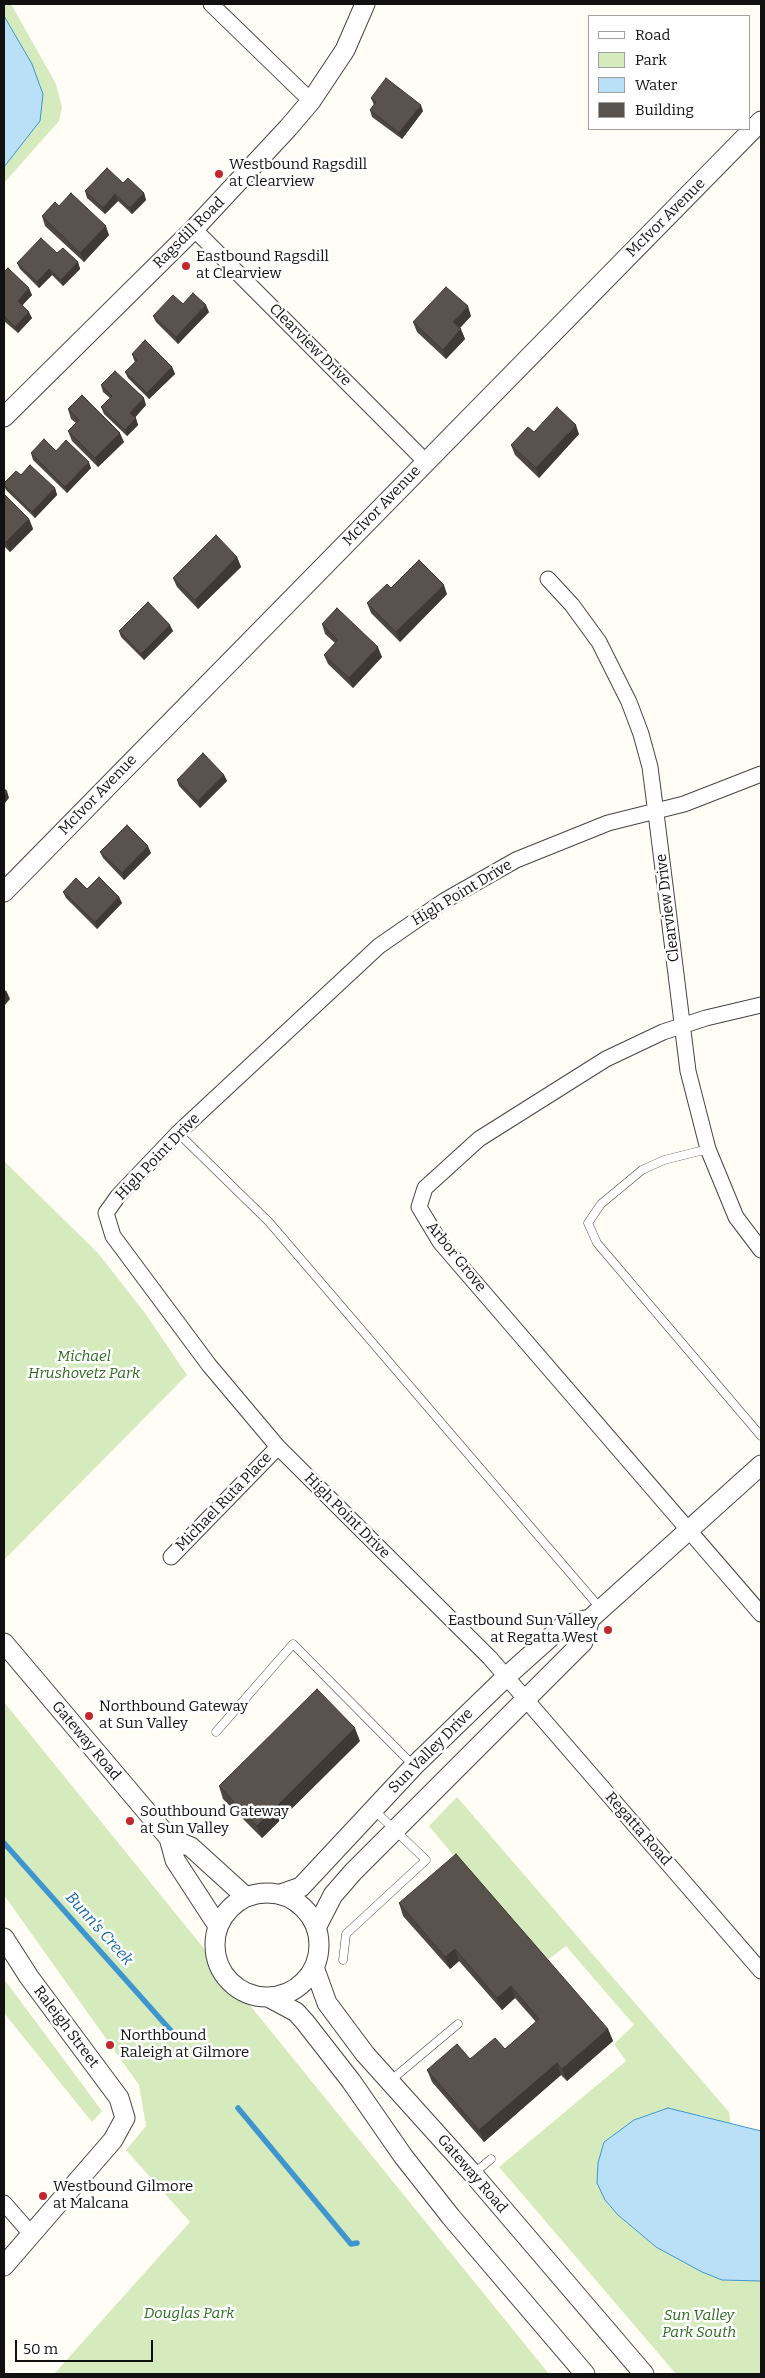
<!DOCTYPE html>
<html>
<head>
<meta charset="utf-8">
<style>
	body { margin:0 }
	#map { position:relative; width:765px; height:2378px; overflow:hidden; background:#fffdf5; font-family:Bitter,serif }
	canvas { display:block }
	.frame { position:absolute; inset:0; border:5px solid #111; pointer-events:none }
	.legend { position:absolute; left:588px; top:15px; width:162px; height:115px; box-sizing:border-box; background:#fff; border:1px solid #a0a0a0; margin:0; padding:6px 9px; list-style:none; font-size:15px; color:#111 }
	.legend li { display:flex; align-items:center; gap:10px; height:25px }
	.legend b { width:25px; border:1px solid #a0a0a0 }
	.scale { position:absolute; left:15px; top:2340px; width:138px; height:22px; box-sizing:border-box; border:2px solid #111; border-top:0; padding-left:6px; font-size:15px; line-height:18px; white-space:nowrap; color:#111; -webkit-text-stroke:4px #fff; paint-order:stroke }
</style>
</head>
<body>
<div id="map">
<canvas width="765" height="2378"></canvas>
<div class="frame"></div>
<ul class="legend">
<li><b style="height:6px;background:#fff"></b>Road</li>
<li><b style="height:14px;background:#d5ebbd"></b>Park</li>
<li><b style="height:14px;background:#b9e0f7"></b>Water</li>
<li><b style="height:14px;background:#5a524d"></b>Building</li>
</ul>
<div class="scale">50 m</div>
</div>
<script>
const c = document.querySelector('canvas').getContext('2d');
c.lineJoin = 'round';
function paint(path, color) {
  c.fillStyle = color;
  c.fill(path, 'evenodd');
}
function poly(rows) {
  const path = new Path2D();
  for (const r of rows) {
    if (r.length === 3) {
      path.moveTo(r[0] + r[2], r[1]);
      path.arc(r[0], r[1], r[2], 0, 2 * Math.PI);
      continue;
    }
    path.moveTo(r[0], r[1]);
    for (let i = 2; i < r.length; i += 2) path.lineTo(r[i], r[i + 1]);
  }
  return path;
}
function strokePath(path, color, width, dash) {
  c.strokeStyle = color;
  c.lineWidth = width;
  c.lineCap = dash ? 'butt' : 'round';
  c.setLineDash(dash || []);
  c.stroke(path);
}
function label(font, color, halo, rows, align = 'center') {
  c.font = font + ' Bitter,serif';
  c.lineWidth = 5;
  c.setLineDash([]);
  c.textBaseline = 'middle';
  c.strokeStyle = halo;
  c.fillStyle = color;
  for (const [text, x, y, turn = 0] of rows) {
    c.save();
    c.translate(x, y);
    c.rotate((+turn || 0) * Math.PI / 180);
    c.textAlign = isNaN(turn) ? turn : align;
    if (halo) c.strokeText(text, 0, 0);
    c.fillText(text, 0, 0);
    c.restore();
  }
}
paint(poly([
	[4,4,11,4,56,84,62,107,59,121,4,183],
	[4,1161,97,1252,145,1313,187,1375,4,1560],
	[4,1702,549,2374,54,2374,190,2222,126,2150,146,2126,139,2085,4,1895],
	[457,1797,729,2112,731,2125,701,2115,605,2200,618,2215,656,2247,702,2272,722,2280,761,2281,761,2374,676,2374,499,2167,626,2061,614,2044,634,2025,566,1946,544,1963,429,1826],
	[4,1979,102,2111,92,2122,4,2013]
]), '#d5ebbd');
const water = poly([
	[4,16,32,64,43,94,40,121,4,167,4,16],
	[668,2108,761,2131,761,2281,722,2280,702,2272,656,2247,618,2215,605,2200,597,2183,598,2163,604,2142,634,2120,668,2108]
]);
paint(water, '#b9e0f7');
strokePath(water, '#3f96cf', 1);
strokePath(poly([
	[4,1843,173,2033],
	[238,2108,351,2244,357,2243]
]), '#3f96cf', 5.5);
const service = poly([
	[178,1133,269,1222,601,1609],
	[708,1149,664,1160,642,1170,601,1204,588,1223,597,1243,761,1436],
	[216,1732,293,1644,413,1765],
	[343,1960,346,1934,426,1860,374,1810],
	[390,2081,458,2024],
	[473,2174,491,2159]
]);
const minor = poly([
	[211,4,311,101],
	[194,229,426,462],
	[548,579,572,605,599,642,629,702,641,734,650,767,658,829,688,1071,708,1149,736,1217,761,1250],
	[761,774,684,804,608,823,516,860,444,901,379,946,178,1133,118,1196,106,1213,113,1236,209,1365,278,1447,490,1658,761,1971],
	[761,1005,706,1018,663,1032,606,1059,479,1139,425,1188,419,1207,440,1242,761,1614],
	[171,1557,278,1447],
	[4,2203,32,2235]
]);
const tertiary = poly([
	[4,417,194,229,288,128,311,101,345,50,365,4],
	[4,892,761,121],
	[4,1643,169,1838,175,1860,218,1926],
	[169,1838,191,1847,246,1897],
	[267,1945,52],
	[281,1894,301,1887,414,1766,507,1676,564,1625,590,1619,761,1465],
	[316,1928,333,1895,353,1872,583,1642,590,1619],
	[4,1938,29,1977,119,2098,125,2118,113,2140,4,2266],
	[314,1967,327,2003,365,2054,473,2174,644,2374],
	[268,1997,296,2012,305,2022,351,2081,403,2156,451,2217,585,2374]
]);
strokePath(service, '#444', 9);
strokePath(minor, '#444', 17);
strokePath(tertiary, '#444', 21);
strokePath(service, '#fff', 8);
strokePath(minor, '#fff', 15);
strokePath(tertiary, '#fff', 19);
paint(poly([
	[371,98,423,111,402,139,372,117,370,110,374,105],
	[123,183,144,193,146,200,132,214,118,201,105,214,87,198,85,191],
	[59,206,109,235,84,262,45,226,42,216],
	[57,253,78,262,80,269,63,286,52,275,39,288,20,269,17,263],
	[4,272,32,295,22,305,32,318,18,333,4,321],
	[183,304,209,312,178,344,156,322,153,316],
	[471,316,460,328,465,339,446,359,417,332,413,322],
	[132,354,172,367,175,374,149,399,128,378,125,372,135,362,134,360],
	[101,385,146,405,135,417,138,425,127,436,104,414,101,407,110,398,103,392],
	[68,409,124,442,98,467,72,441,68,431,76,423,71,419],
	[534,432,579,434,539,478,515,455,511,445],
	[56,451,91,468,67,493,33,460,31,453],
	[21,475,55,488,57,495,35,518,6,490,4,486,4,483],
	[4,494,29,519,33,529,10,552,4,546],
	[237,557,241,567,198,609,177,587,173,578],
	[391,588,447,594,400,642,371,613,367,603],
	[322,624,382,657,353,688,328,664,324,655,335,643,325,634],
	[119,631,173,631,144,660,121,637],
	[224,775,227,781,200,808,179,786,177,780],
	[100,852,151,853,124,880,103,858],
	[63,892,119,897,122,903,97,929,66,898],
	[360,1741,262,1838,223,1799,219,1786],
	[399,1903,608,2029,613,2041,567,2081,561,2075,484,2142,432,2082,427,2070,470,2059,505,2049,536,2022,515,1998,502,2010,459,1961,450,1969,403,1916]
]), '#4d4742');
paint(poly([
	[421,105,423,111,402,139,399,133],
	[144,193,146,200,132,214,130,208],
	[115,194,118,201,105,214,103,208],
	[106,226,109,235,84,262,80,253],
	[78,262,80,269,63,286,61,280],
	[49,269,52,275,39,288,37,282],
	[29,288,32,295,20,308,18,301],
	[206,305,209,312,178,344,176,337],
	[468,306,471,316,457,331,453,322],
	[29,312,32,318,18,333,15,327],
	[461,329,465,339,446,359,443,350],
	[172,367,175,374,149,399,147,393],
	[144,398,146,405,133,420,130,413],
	[136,418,138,425,127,436,125,430],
	[576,425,579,434,539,478,536,468],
	[120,433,124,442,98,467,95,458],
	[89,462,91,468,67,493,65,487],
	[55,488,57,495,35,518,32,512],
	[29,519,33,529,10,552,6,542],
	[237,557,241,567,198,609,195,600],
	[444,585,447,594,400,642,396,632],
	[170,625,173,631,144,660,141,654],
	[378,647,382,657,353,688,349,678],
	[224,775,227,781,200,808,198,801],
	[7,791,9,798,4,804,4,795],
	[148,846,151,853,124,880,122,873],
	[119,897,122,903,97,929,95,922],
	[6,990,10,999,4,1006,4,993],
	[355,1728,360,1741,262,1838,257,1826],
	[455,1949,459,1961,450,1969,445,1957],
	[511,1986,515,1998,502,2010,497,1998],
	[608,2029,613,2041,567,2081,562,2069],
	[557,2063,561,2075,484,2142,479,2130]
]), '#3f3936');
const building = poly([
	[386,78,421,105,399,133,370,110,376,102,371,98,386,78],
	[107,168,123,183,128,178,144,193,130,208,115,194,103,208,85,191,107,168],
	[71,193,106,226,80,253,42,216,55,202,59,206,71,193],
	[41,238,57,253,63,248,78,262,61,280,49,269,37,282,17,263,41,238],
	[8,268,29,288,18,301,29,312,15,327,4,316,4,272,8,268],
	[446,287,468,306,453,322,461,329,443,350,413,322,446,287],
	[193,293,206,305,176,337,153,316,173,295,183,304,193,293],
	[145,340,172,367,147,393,125,372,137,360,132,354,145,340],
	[115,371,144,398,130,413,136,418,125,430,101,407,112,396,101,385,115,371],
	[82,395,120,433,95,458,68,431,79,420,68,409,82,395],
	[557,407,576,425,536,468,511,445,528,427,534,432,557,407],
	[44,439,56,451,66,440,89,462,65,487,31,453,44,439],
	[30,465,55,488,32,512,4,485,4,483,16,471,21,475,30,465],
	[4,494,29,519,6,542,4,540,4,494],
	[216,535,237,557,195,600,173,578,216,535],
	[419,560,444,585,396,632,367,603,387,584,391,588,419,560],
	[148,602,170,625,141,654,119,631,148,602],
	[337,608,378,647,349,678,324,655,338,640,322,624,337,608],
	[203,753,224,775,198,801,177,780,203,753],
	[4,789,7,791,4,795,4,789],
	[127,825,148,846,122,873,100,852,127,825],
	[99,877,119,897,95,922,63,892,76,878,87,889,99,877],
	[317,1689,355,1728,257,1826,219,1786,317,1689],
	[456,1854,608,2029,562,2069,557,2063,479,2130,427,2070,457,2044,470,2059,495,2038,505,2049,539,2019,511,1986,497,1998,455,1949,445,1957,399,1903,456,1854]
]);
paint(building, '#5a524d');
strokePath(building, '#3f3936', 1);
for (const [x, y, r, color] of [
	[219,174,5,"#c4262e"],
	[186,266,5,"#c4262e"],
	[608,1630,5,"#c4262e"],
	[89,1716,5,"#c4262e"],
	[130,1821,5,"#c4262e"],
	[110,2045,5,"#c4262e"],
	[43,2196,5,"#c4262e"]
]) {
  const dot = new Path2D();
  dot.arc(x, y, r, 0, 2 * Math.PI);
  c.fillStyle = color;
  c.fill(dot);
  strokePath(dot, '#fff', 2);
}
label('15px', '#111', '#fff', [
	["Westbound Ragsdill",229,165],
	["at Clearview",229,182],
	["Eastbound Ragsdill",196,257],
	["at Clearview",196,274],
	["Eastbound Sun Valley",598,1621,"right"],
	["at Regatta West",598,1638,"right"],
	["Northbound Gateway",99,1707],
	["at Sun Valley",99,1724],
	["Southbound Gateway",140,1812],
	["at Sun Valley",140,1829],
	["Northbound",120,2036],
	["Raleigh at Gilmore",120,2053],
	["Westbound Gilmore",53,2187],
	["at Malcana",53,2204]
], 'left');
label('15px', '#111', '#fff', [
	["McIvor Avenue",666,218,-45],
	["Ragsdill Road",189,233,-45],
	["Clearview Drive",310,345,45],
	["McIvor Avenue",382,506,-46],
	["McIvor Avenue",98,795,-46],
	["High Point Drive",462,893,-31],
	["Clearview Drive",668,908,-97],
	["High Point Drive",158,1157,-46],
	["Arbor Grove",456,1257,51],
	["Michael Ruta Place",224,1502,-46],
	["High Point Drive",347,1516,45],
	["Gateway Road",86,1741,50],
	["Sun Valley Drive",431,1751,-45],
	["Regatta Road",638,1829,49],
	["Raleigh Street",66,2027,53],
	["Gateway Road",472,2174,49]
]);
label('italic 15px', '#2f6b1f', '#fff', [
	["Michael",84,1357],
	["Hrushovetz Park",84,1374],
	["Douglas Park",189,2314],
	["Sun Valley",699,2316],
	["Park South",699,2333]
]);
label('italic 16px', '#1768a6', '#fff', [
	["Bunn's Creek",99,1929,48]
]);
</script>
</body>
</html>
